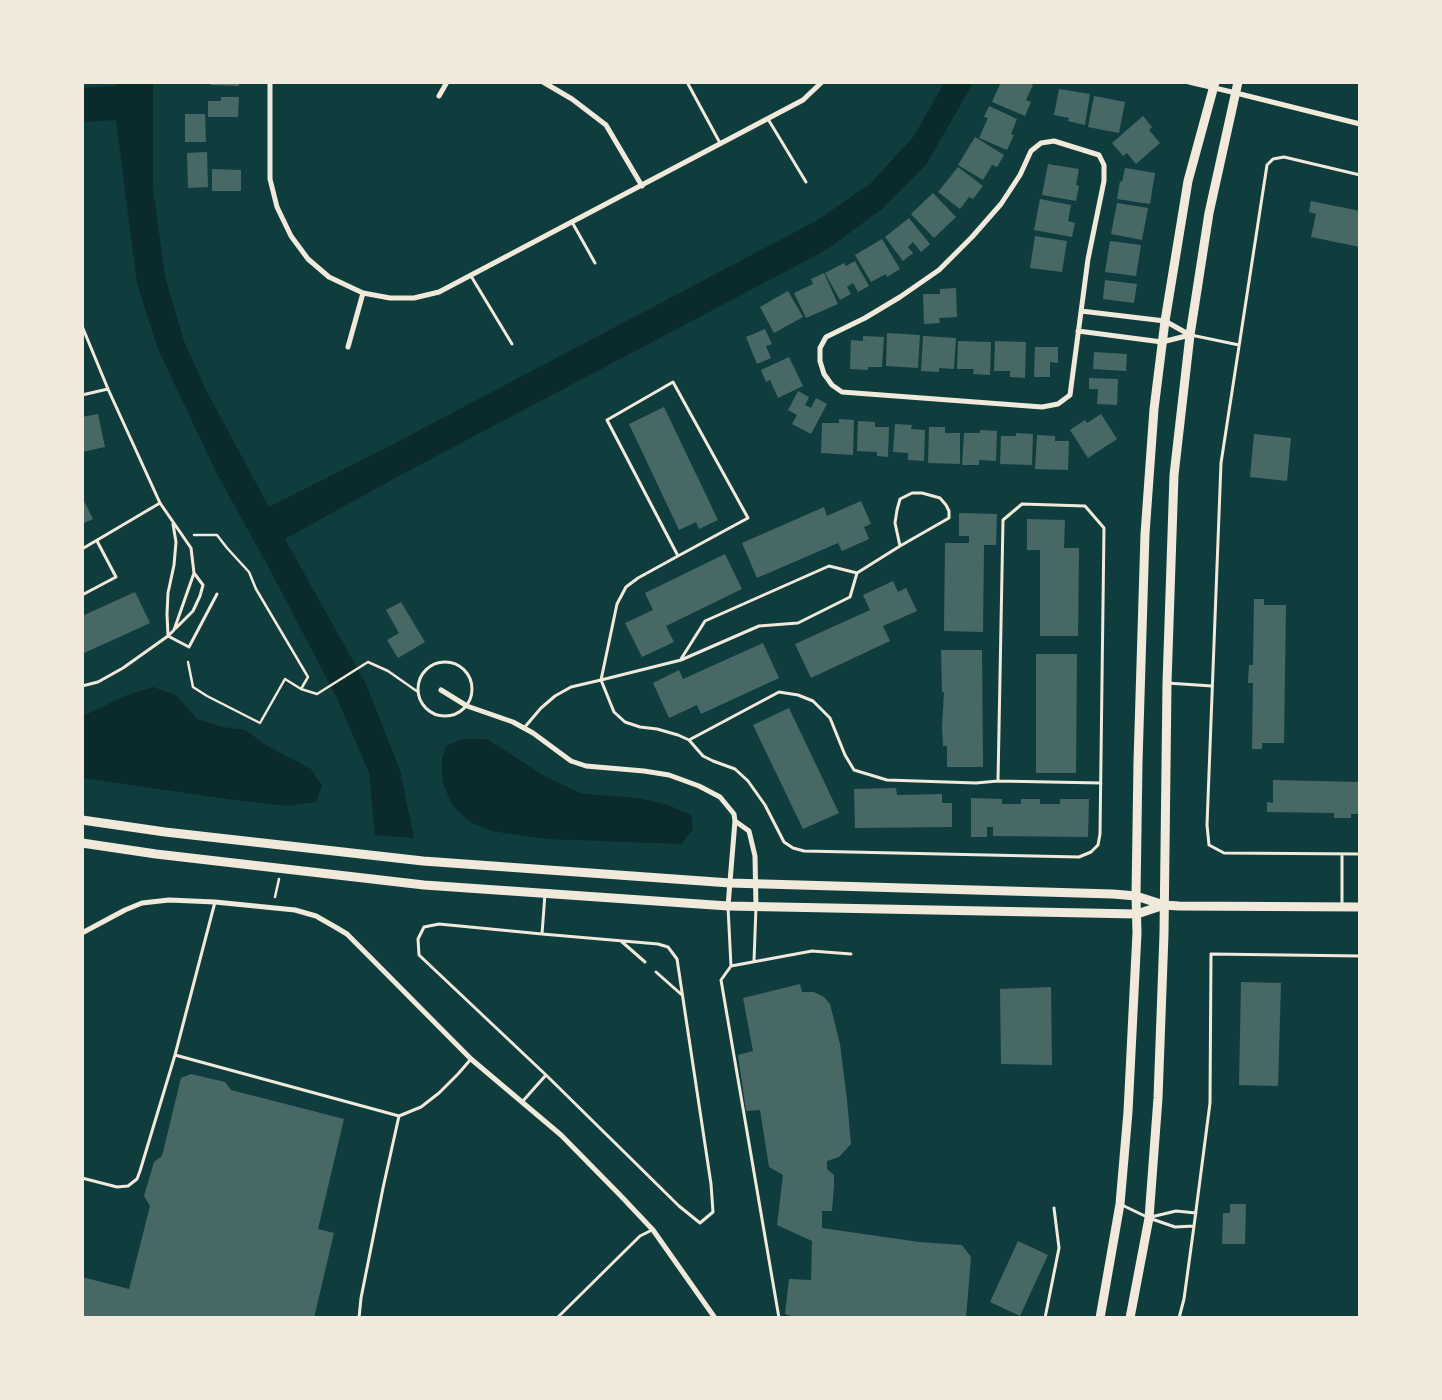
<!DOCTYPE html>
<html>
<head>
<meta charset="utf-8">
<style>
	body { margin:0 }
	#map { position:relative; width:1442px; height:1400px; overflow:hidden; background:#0f3d3e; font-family:Literata,serif }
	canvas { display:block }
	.frame { position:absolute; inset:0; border:84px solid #f1e9da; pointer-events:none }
</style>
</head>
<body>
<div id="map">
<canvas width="1442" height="1400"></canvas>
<div class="frame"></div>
</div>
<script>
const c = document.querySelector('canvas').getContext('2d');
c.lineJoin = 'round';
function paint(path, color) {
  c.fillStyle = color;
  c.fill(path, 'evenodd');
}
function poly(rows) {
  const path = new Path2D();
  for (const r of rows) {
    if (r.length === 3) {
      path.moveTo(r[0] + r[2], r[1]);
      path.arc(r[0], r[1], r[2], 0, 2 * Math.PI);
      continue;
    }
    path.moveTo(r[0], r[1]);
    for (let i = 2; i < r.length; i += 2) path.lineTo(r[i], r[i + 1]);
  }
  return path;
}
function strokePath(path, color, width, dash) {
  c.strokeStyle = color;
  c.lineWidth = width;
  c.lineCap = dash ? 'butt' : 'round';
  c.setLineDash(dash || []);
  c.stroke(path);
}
paint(poly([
	[117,83,153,83,153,188,165,277,184,341,206,390,269,507,382,450,816,221,870,184,914,136,944,83,973,83,926,165,882,209,826,250,397,477,285,539,366,684,400,770,414,838,375,835,369,773,336,696,269,568,217,474,158,349,137,284,116,120,83,122,82,88,116,86],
	[153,687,176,695,197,719,223,727,245,730,266,745,311,769,322,786,316,802,288,806,234,800,83,778,83,716,127,695],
	[464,739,487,739,546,777,583,794,639,798,668,805,691,815,693,829,681,844,547,839,491,831,468,821,451,803,442,780,442,758,446,746]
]), '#0a2a2b');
paint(poly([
	[210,82,239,82,239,86,210,85],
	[1001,82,1027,82,1033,85,1026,100,1031,102,1025,116,992,102],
	[1059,89,1090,94,1085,125,1068,121,1069,118,1054,115],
	[1094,96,1125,102,1119,133,1088,127],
	[221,97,239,97,238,117,208,117,208,101,221,101],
	[989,106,1017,119,1011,134,1014,135,1007,150,979,138,988,118,984,117],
	[185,114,205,114,206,142,185,142],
	[1143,116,1152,127,1149,130,1160,143,1136,164,1127,153,1123,156,1112,143],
	[975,137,1004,155,997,167,992,165,983,180,958,165],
	[207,152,208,187,188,188,187,153],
	[1048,164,1079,169,1076,185,1079,186,1076,201,1042,195],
	[958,167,983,186,973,199,969,197,960,209,938,192],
	[1125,168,1155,173,1150,204,1117,199,1120,181,1122,182],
	[212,169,241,170,241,191,212,191],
	[933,193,956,217,934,238,911,214],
	[1040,199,1071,205,1068,221,1075,223,1072,237,1034,230],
	[1311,201,1360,211,1360,247,1311,237,1316,214,1309,212],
	[1117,203,1148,208,1142,240,1111,234],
	[909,218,930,244,921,252,913,242,908,247,913,253,903,261,885,237],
	[1035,236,1067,241,1062,272,1030,268],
	[882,239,900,269,887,277,886,274,871,282,855,255],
	[1110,241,1141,245,1136,276,1105,272],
	[855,261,869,286,858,292,853,283,847,287,851,294,840,300,825,273,844,263,846,266],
	[824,273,838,304,806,318,794,293,813,284,811,279],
	[1105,280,1137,284,1134,303,1103,299],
	[956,288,957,317,939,318,940,323,924,324,923,294,940,294,940,289],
	[788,291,803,317,774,333,760,307],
	[765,329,772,344,766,346,771,358,757,364,746,337],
	[887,333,920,335,918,368,886,366],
	[863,336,884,337,882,367,868,367,868,370,850,369,851,340,863,341],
	[923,336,956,338,954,369,939,368,939,372,921,371],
	[958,341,991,342,990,375,973,374,974,369,957,369],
	[995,341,1026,342,1025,378,1010,377,1010,371,994,371],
	[1035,347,1058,347,1058,363,1050,362,1050,377,1034,377],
	[1094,352,1127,354,1126,371,1093,369],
	[789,357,803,386,778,398,770,380,766,382,761,370],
	[1089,378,1118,379,1117,405,1097,404,1098,389,1089,389],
	[798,391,809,397,805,405,811,408,816,398,827,404,811,434,792,424,797,415,788,410],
	[664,407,718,520,699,529,696,522,679,530,629,424],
	[98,414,105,447,82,452,82,417],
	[1101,414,1117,439,1088,458,1070,430,1085,420,1087,423],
	[839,419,854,420,853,455,821,453,822,423,839,423],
	[858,421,875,422,875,427,889,427,888,457,877,456,877,452,857,451],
	[895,424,912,425,911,429,925,430,924,461,908,460,908,453,893,452],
	[929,427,945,427,945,433,960,433,960,464,928,463],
	[980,430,997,431,996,461,979,460,979,465,962,465,964,433,980,433],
	[1016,433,1033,434,1032,465,1000,464,1001,436,1016,436],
	[1254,434,1291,438,1287,481,1250,477],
	[1037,435,1055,436,1055,441,1069,441,1068,470,1035,469],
	[82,497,93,519,82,524],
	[861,501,871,524,864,527,869,539,842,551,838,543,757,578,742,543,824,507,827,516],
	[959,513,997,514,996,545,984,545,983,632,944,631,945,543,969,543,969,536,959,536],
	[1027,519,1065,520,1064,548,1079,548,1078,636,1040,636,1040,550,1027,550],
	[725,554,742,589,666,626,674,642,642,657,625,623,653,610,645,593],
	[893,581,898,592,906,588,917,611,883,626,890,641,811,678,795,644,870,610,863,595],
	[135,592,150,623,82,654,82,616],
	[1254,599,1264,599,1264,605,1286,605,1284,743,1262,743,1262,749,1252,749,1253,683,1248,683,1249,665,1253,665],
	[401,602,425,642,398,658,387,640,399,633,386,610],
	[763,643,779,678,701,714,697,705,669,718,653,683,679,670,683,679],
	[941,650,982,650,983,767,947,767,947,746,943,746,942,727,944,692,942,692],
	[1036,654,1077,654,1076,773,1036,773],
	[789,708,839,813,803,829,753,725],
	[1273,780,1360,782,1360,814,1351,814,1351,818,1334,818,1334,813,1267,812,1267,802,1273,803],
	[896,788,897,795,942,794,942,803,952,803,952,827,855,828,854,789],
	[971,798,1002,799,1002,804,1021,804,1021,799,1040,799,1040,804,1060,804,1060,799,1089,799,1088,837,993,836,993,827,987,827,987,837,971,837],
	[1241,982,1281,983,1278,1086,1239,1085],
	[800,984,802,992,814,992,824,997,830,1004,840,1044,847,1100,851,1144,839,1157,827,1161,827,1169,834,1175,834,1186,832,1211,822,1211,822,1228,919,1242,962,1245,971,1257,966,1318,797,1318,785,1314,789,1279,811,1280,812,1241,777,1225,783,1175,769,1167,760,1110,746,1111,738,1055,753,1051,743,998],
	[1051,987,1052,1065,1001,1064,1000,989],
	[191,1074,225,1082,231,1090,344,1119,318,1229,334,1233,314,1318,82,1318,82,1277,129,1289,150,1206,144,1196,154,1162,162,1156,181,1078],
	[1230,1204,1246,1204,1245,1244,1222,1244,1223,1213,1230,1213],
	[1018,1241,1048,1255,1020,1316,990,1302]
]), '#486865');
strokePath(poly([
	[188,662,193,687,207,696,260,723,285,679,301,689,308,677,256,589,249,572,227,548,217,535,194,535],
	[301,689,317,694,368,662,388,671,418,692],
	[275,897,279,879]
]), '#f1e9da', 2.5);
strokePath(poly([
	[687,82,720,143],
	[768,119,806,182],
	[1360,175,1284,157,1273,159,1267,165,1221,463,1207,825,1209,845,1224,853,1360,854],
	[572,222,595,263],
	[471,276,512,344],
	[82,326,108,389,160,503,191,548,194,573,174,630,168,636],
	[1191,335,1239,345],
	[82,395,108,389],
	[82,549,160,503],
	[82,595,116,577,97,541],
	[176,628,193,611,200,596,203,585,194,573],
	[168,636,167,614,168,593,174,565,176,542,173,524],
	[681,659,705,621,829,566,857,573],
	[445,689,27],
	[1167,683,1212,686],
	[82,686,98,682,123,668,168,636,189,647,217,594],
	[524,728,541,708,555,696,571,687,601,680,617,604,626,587,638,578,678,556,748,518,673,382,607,420,678,556],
	[689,740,779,692,798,695,813,701,830,718,845,755,854,770,887,780,976,783,998,781,1003,520,1022,504,1085,506,1104,528,1100,834,1098,845,1091,852,1079,857,804,851,793,848,784,842,765,805,748,781,735,769,713,761,703,756,689,740,678,735,657,729,640,727,625,722,614,712,601,680,681,660,759,626,798,623,850,597,857,573,900,546,949,518,949,511,946,505,940,498,922,493,912,493,900,499,897,510,895,523,900,546],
	[998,781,1101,783],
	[1342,854,1342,906],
	[728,907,731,966,721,980,779,1318],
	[542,934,439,924,424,927,418,939,419,955,546,1075,679,1206,700,1223,713,1212,711,1184,677,959,668,947,658,944,542,934,545,894],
	[621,941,645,962],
	[754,961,756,907],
	[731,966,812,951,851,954],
	[656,972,682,995],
	[175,1055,399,1116,421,1107,439,1093,458,1074,471,1059],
	[522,1102,546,1075],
	[82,1178,117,1187,128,1186,137,1179,140,1171,175,1055,215,902],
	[1122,1205,1149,1218,1175,1227,1194,1226],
	[1151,1217,1176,1211,1196,1213],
	[359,1318,361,1298,383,1188,399,1116],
	[557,1318,640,1236,652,1230],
	[1045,1318,1059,1248,1054,1208],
	[1179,1318,1184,1299,1194,1226,1210,1103,1211,954,1360,956]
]), '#f1e9da', 3);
strokePath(poly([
	[270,82,270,179,277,207,291,236,308,259,329,277,363,293,390,298,414,298,439,292,803,100,822,82],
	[543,82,572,99,606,125,642,186],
	[1189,82,1236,93,1360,124],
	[439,96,447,82],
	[1054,141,1099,155,1104,165,1104,181,1088,259,1070,395,1058,404,1042,407,842,392,832,385,824,374,820,361,820,348,826,337,865,318,900,297,939,270,972,237,1001,204,1020,175,1031,151,1041,143,1054,141],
	[1081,311,1165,321,1190,335],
	[1078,331,1162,342,1190,335],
	[348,347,363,293],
	[441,690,467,706,513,722,533,733,571,761,586,766,644,771,669,775,699,786,720,797,734,814,735,821,728,906],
	[735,821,749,831,755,856,756,907],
	[82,933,125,910,142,903,169,900,215,902,295,910,316,916,337,928,347,934,471,1059,561,1135,620,1195,653,1230,715,1318]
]), '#f1e9da', 5);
strokePath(poly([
	[82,820,165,832,423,861,730,883,1113,894,1136,896,1164,905,1179,906,1360,907],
	[82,843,156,854,424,885,728,906,1137,914,1164,905],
	[1100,1318,1120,1204,1128,1112,1137,933,1136,896,1138,762,1145,534,1154,409,1165,321,1188,181,1215,82],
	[1130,1318,1149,1218,1158,1098,1164,934,1167,683,1174,475,1190,335,1209,213,1238,82]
]), '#f1e9da', 9);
</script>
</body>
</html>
